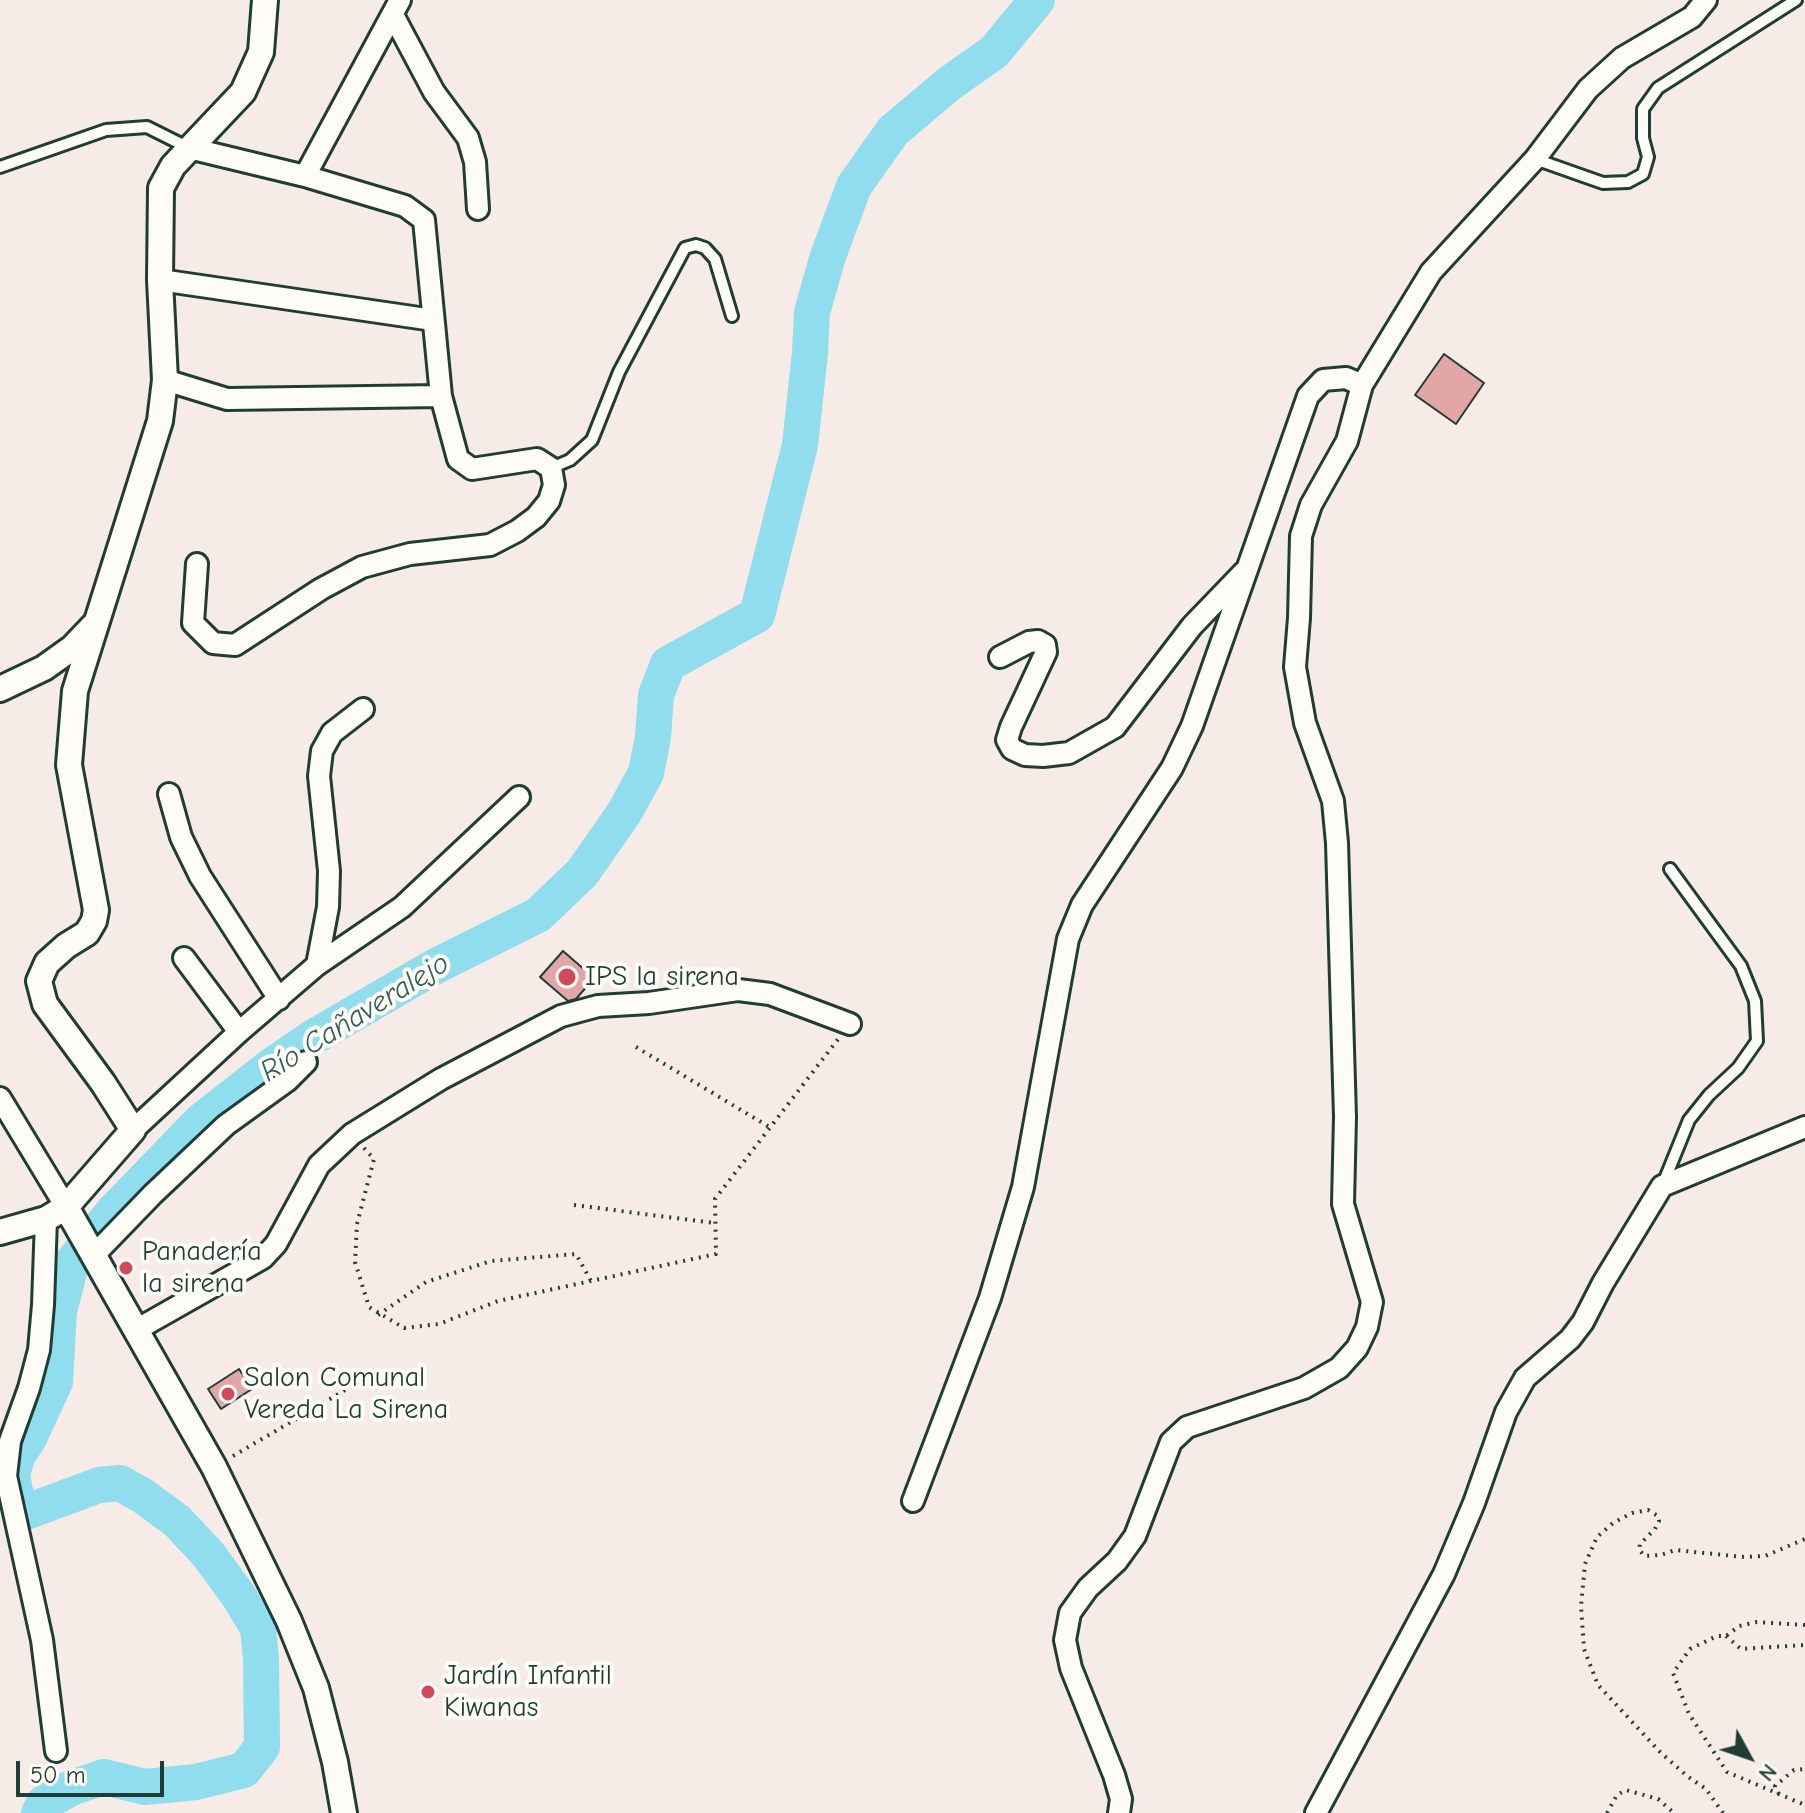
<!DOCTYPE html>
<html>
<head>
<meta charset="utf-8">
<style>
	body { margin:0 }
	#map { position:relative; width:1805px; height:1813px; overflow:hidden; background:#f7ebe7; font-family:"Comic Neue",sans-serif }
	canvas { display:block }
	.north { position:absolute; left:1709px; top:1717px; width:80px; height:80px; -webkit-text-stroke:6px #fdfcf7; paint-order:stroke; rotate:130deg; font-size:22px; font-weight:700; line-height:32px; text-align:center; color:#1f3d34 }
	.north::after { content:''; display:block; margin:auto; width:28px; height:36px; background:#1f3d34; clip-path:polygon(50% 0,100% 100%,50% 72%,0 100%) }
	.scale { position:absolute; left:16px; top:1761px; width:148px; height:36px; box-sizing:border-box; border:4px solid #1f3d34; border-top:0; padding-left:10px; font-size:24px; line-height:28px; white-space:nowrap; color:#1f3d34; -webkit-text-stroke:6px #fdfcf7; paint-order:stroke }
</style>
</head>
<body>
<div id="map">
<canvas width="1805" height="1813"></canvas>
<div class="north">N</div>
<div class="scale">50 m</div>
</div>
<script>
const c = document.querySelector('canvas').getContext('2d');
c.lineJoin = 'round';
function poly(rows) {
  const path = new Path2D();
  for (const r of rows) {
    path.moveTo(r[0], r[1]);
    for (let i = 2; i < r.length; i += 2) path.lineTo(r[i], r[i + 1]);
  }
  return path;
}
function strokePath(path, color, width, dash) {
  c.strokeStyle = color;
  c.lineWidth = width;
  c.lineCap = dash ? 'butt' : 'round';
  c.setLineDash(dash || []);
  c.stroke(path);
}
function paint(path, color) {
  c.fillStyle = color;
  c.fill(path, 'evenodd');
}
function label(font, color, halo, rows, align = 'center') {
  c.font = font + ' "Comic Neue",sans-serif';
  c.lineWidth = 8;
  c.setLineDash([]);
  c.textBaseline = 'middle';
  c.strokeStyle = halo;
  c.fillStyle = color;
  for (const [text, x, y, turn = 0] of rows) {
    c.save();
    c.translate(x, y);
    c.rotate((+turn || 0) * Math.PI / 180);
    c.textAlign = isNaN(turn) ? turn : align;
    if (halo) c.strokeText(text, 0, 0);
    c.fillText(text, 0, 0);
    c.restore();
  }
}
strokePath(poly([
	[39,1813,44,1803,71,1788,104,1777,145,1787,196,1782,244,1770,262,1747,261,1659,258,1628,238,1595,208,1554,177,1521,143,1496,120,1483,99,1485,29,1511,23,1508,15,1492,12,1473,18,1455,29,1438,55,1382,59,1311,71,1264,113,1212,200,1122,274,1064,312,1038,434,967,538,915,582,873,624,813,646,773,653,737,656,695,668,664,757,615,800,445,810,353,812,312,828,256,854,186,893,131,950,83,994,52,1037,0]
]), '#8fdded', 36);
const building = poly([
	[1444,354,1484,383,1456,424,1415,395,1444,354],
	[563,951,594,978,576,999,568,1001,540,977,563,951],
	[239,1369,252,1389,221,1409,208,1389,239,1369]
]);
paint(building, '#e1a6a5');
strokePath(building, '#1f3d34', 2);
const service = poly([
	[1535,159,1603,183,1628,182,1643,174,1648,157,1643,138,1643,109,1658,88,1796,0],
	[0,167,106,130,147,127,189,148],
	[551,468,570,460,592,440,619,372,685,248,696,245,705,248,715,259,732,316],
	[1663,1184,1689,1120,1709,1095,1738,1068,1757,1041,1755,1001,1741,966,1670,869]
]);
const minor = poly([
	[393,15,434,92,468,138,475,162,478,209],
	[189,148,305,176,405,206,424,220,441,396,458,459,472,469,537,459,551,468,554,485,549,501,536,517,517,531,490,545,410,554,362,567,321,589,235,645,213,643,193,623,197,564],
	[305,176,400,0],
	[160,280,433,320],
	[165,380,227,399,441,396],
	[1000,657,1029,642,1038,641,1045,645,1046,652,1011,727,1007,740,1012,749,1025,755,1043,756,1069,753,1115,727,1192,626,1244,572],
	[169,794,181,837,200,876,279,999],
	[184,958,239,1032],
	[317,965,328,907,329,871,319,776,322,751,332,733,363,709],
	[0,1098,66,1207],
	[133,1130,239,1032,317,965,402,907,519,797],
	[46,1219,43,1305,39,1350,29,1388,10,1441,6,1476,42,1640,56,1751],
	[94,1255,153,1194,226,1125,287,1081,306,1062],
	[136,1330,263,1258,276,1244,319,1165,352,1134,441,1079,561,1016,598,1006,649,1003,738,990,770,994,850,1024],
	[913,1501,990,1298,1023,1187,1068,939,1082,905,1172,768,1192,726,1308,396,1323,380,1346,378,1362,385],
	[1119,1813,1121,1799,1114,1775,1071,1668,1065,1640,1070,1613,1088,1588,1117,1561,1135,1536,1171,1442,1187,1427,1304,1388,1339,1368,1357,1348,1367,1327,1372,1302,1343,1204,1345,1117,1337,843,1333,801,1305,723,1295,667,1299,618,1301,536,1311,505,1347,441,1362,385,1431,272,1535,159,1588,89,1622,58,1692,17,1706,0],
	[1316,1813,1444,1574,1474,1503,1506,1412,1525,1378,1570,1339,1583,1322,1603,1283,1662,1186,1805,1127]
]);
const tertiary = poly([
	[0,689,44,668,72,648,93,626],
	[66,1207,214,1467,289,1621,316,1688,335,1762,344,1813],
	[0,1232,46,1219,66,1207,133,1130,103,1083,45,1004,39,981,47,963,66,946,87,933,94,921,96,910,69,765,75,691,160,421,165,380,160,280,161,188,173,166,243,92,261,52,265,0]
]);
strokePath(service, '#1f3d34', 16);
strokePath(minor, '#1f3d34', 26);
strokePath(tertiary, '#1f3d34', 30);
strokePath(poly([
	[636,1047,771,1128],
	[364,1148,374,1159,357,1224,355,1262,369,1307,404,1328,439,1324,498,1301,716,1254,715,1199,839,1038],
	[574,1205,714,1223],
	[378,1315,426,1282,491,1261,576,1254,591,1281],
	[233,1456,369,1376],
	[1805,1625,1757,1622,1739,1626,1726,1636,1717,1636,1690,1649,1673,1673,1689,1714,1727,1772,1805,1805],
	[1726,1636,1741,1649,1805,1645],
	[1779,1794,1775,1786,1794,1770,1805,1769],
	[1607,1813,1617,1795,1626,1790,1658,1799,1674,1813],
	[1723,1813,1706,1789,1687,1776,1660,1752,1598,1685,1584,1649,1581,1606,1585,1564,1597,1537,1613,1523,1632,1513,1648,1510,1658,1516,1659,1521,1655,1529,1640,1544,1639,1550,1645,1556,1661,1555,1675,1550,1744,1557,1765,1556,1805,1539]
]), '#1f3d34', 4, [2, 6]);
strokePath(service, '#fdfcf7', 10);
strokePath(minor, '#fdfcf7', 20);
strokePath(tertiary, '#fdfcf7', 24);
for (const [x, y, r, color] of [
	[567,977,10,"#d1495b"],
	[126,1268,8,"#d1495b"],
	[228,1394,8,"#d1495b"],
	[428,1692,8,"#d1495b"]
]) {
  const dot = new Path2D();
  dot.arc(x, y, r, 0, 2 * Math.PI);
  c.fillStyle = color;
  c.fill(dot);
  strokePath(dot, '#fdfcf7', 3);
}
label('28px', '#1f3d34', '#fdfcf7', [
	["IPS la sirena",585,977],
	["Panadería",142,1252],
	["la sirena",142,1284],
	["Salon Comunal",244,1378],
	["Vereda La Sirena",244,1410],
	["Jardín Infantil",444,1676],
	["Kiwanas",444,1708]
], 'left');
label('italic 30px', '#355d59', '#fdfcf7', [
	["Río Cañaveralejo",355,1018,-32]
]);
</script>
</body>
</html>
